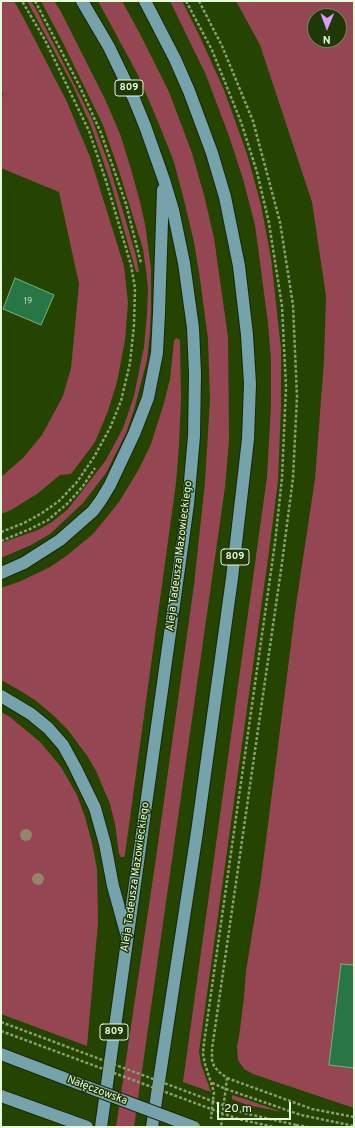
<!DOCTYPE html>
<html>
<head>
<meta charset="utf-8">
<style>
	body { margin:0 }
	#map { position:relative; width:355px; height:1128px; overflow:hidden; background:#254401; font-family:Overpass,sans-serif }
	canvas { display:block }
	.frame { position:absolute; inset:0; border:2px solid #e7fbda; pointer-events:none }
	.north { position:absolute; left:307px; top:8px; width:40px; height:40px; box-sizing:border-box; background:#203708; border:1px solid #70855c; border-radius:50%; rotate:181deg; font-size:11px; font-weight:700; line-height:16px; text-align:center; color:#e7fbda }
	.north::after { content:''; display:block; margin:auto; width:14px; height:18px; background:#d79bf9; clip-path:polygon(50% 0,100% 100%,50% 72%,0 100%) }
	.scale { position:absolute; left:217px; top:1102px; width:74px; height:18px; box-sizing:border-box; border:2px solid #e7fbda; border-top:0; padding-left:5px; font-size:12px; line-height:14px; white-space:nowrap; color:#e7fbda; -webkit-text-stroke:3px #203708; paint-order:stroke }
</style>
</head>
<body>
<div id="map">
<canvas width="355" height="1128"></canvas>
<div class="frame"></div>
<div class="north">N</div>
<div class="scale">20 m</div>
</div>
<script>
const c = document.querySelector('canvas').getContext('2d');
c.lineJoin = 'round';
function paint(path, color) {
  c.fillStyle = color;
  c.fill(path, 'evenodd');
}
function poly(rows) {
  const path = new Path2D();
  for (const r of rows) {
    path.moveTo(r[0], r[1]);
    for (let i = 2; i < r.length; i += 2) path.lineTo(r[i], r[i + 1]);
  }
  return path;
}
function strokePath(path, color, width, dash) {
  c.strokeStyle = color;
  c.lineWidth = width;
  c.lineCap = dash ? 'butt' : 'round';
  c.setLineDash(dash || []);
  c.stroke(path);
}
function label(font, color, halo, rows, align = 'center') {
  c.font = font + ' Overpass,sans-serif';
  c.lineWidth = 3;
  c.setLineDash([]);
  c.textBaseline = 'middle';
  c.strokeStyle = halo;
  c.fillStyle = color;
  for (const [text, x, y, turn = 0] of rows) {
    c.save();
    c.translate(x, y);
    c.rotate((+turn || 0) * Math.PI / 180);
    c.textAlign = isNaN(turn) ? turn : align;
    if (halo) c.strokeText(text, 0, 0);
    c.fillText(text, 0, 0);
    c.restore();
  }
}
paint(poly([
	[1,1,14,1,23,17,67,102,90,157,124,266,128,303,125,340,117,382,108,411,95,442,71,474,60,475,37,494,11,510,1,514,1,477,23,458,42,435,63,396,71,368,79,284,59,192,1,168,1,100,3,94,1,90],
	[27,1,31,1,37,11,92,119,109,165,127,225,136,256,139,272,136,272,111,184,91,126,72,84],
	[41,1,54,1,60,10,105,99,120,134,131,169,140,202,145,224,151,269,151,310,150,332,147,360,134,410,126,433,106,473,83,503,50,534,31,545,1,558,1,543,38,530,52,522,68,509,106,460,123,428,134,396,144,347,147,314,148,289,146,270,143,249,119,171,103,125,62,41],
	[98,1,122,1,139,32,169,92,192,153,204,195,214,238,228,337,229,440,225,487,134,1127,116,1127,156,858,194,585,205,482,210,400,208,339,200,279,194,242,183,196,174,162,159,124,138,75],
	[170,1,182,1,200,37,224,90,247,154,261,205,271,258,281,349,281,406,278,481,269,551,199,1051,201,1064,211,1092,183,1082,267,477,271,405,271,360,268,323,255,225,243,179,229,136,206,75],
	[236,1,354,1,354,1108,253,1074,244,1069,238,1060,237,1047,239,1037,244,997,246,971,261,879,296,605,315,479,324,361,326,296,312,202,260,45],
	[315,16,339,16,339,40,315,40],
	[176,338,179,339,180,341,181,399,179,445,176,483,125,854,124,857,121,857,119,854,115,824,110,804,96,771,88,757,68,730,53,715,35,700,19,690,1,680,1,588,21,581,50,567,65,557,93,534,119,502,139,469,151,444,164,403,170,379,174,341],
	[1,712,10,717,40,742,61,767,77,795,85,817,92,843,97,869,98,923,87,1046,1,1014],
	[232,1095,248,1100,282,1112,247,1105,232,1099]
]), '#944752');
const building = poly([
	[15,278,54,295,41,325,3,309,15,278],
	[341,964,354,965,354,1068,329,1065,341,964]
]);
paint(building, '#287645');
strokePath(building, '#71b384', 1);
const major = poly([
	[82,1,109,47,134,99,145,126,164,180,173,210,184,263,193,328,195,374,194,436,188,504,101,1127],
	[145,1,175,59,189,91,212,153,225,197,239,266,247,335,250,384,248,439,232,578,197,832,152,1127],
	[1,573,24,563,60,540,93,511,101,500,110,485,134,434,148,398,157,353,159,313,163,190],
	[1,696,31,714,48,728,63,745,75,767,95,808,105,844,113,886,126,933],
	[1,1054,98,1091],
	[1,1096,87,1127]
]);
strokePath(major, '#162706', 14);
strokePath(poly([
	[35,1,80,87,101,133,126,204,141,263],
	[186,1,212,50,241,122,257,172,269,223,282,306,286,387,282,478,275,543,204,1043,203,1054,205,1064,214,1092,211,1119],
	[199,1,222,46,253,121,280,222,293,305,297,397,293,478,282,563,212,1049,212,1060,214,1066,219,1072,227,1078,221,1127],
	[1,532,24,523,42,513,59,501,77,482,94,457,110,428,121,401,130,363,134,325,135,288,131,265,106,181,89,131,73,98,45,40,22,1],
	[1,541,30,529,48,520,68,503,83,486,95,468],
	[227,1078,312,1109,354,1117],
	[212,1083,226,1089,301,1115,354,1126],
	[296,1125,308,1127]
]), '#88a16f', 2.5, [3, 2]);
strokePath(major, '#76a2ac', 12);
const majorBridge = poly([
	[98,1091,194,1127]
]);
strokePath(majorBridge, '#162706', 14, []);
strokePath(poly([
	[1,1022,244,1113,296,1125],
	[1,1031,238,1119,274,1127]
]), '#88a16f', 2.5, [3, 2]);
strokePath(majorBridge, '#76a2ac', 12);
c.fillStyle = '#958469';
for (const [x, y] of [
	[26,835],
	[38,879]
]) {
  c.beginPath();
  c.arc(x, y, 6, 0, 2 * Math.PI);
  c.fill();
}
label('9px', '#b7dab5', null, [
	["19",28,302]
]);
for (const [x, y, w] of [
	[129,88,28],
	[235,557,28],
	[114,1032,28]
]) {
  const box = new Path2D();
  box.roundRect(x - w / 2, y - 8, w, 16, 3);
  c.fillStyle = '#203708';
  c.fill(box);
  strokePath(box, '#e7fbda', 1);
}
label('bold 10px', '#e7fbda', null, [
	["809",129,88],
	["809",235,557],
	["809",114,1032]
]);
label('11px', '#e7fbda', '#203708', [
	["Aleja Tadeusza Mazowieckiego",180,556,-83],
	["Aleja Tadeusza Mazowieckiego",136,877,-82],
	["Nałęczowska",97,1091,21]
]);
</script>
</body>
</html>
